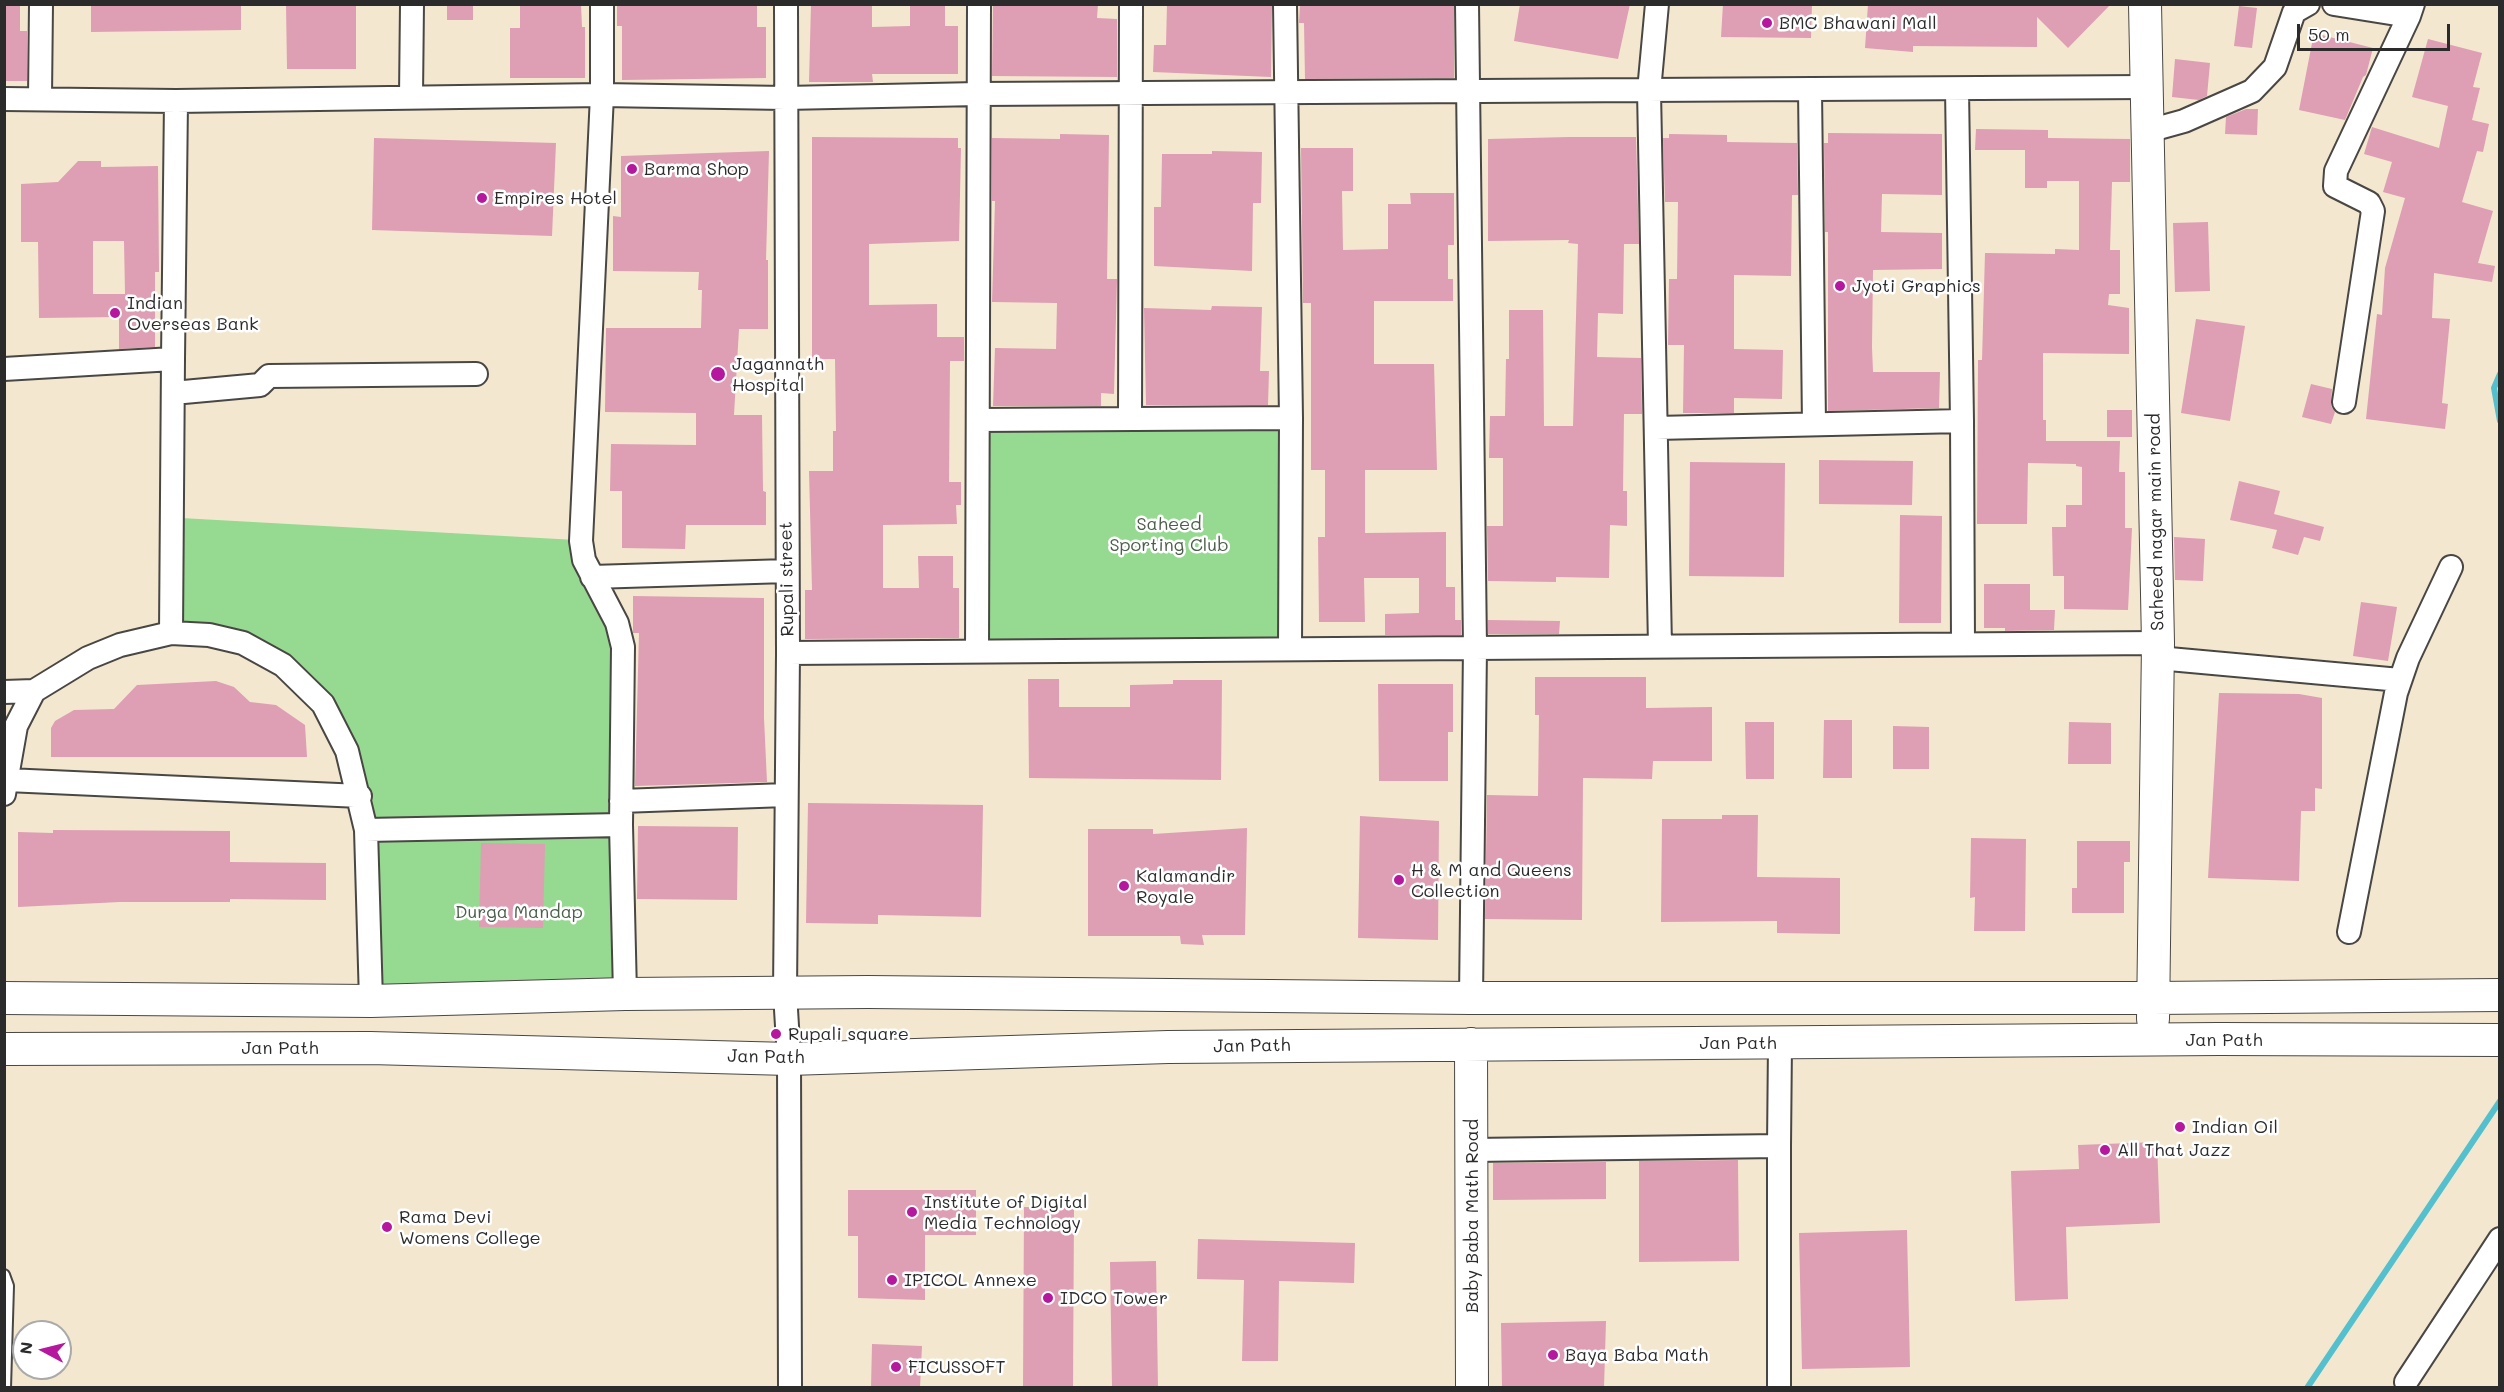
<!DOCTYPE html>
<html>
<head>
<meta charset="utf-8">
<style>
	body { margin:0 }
	#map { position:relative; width:2504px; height:1392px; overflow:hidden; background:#f4e7cf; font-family:Mali,sans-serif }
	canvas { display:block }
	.frame { position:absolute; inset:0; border:6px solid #2b2b2b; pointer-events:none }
	.north { position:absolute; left:12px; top:1320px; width:60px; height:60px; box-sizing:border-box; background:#fff; border:2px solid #aaa; border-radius:50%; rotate:277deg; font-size:16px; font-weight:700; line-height:24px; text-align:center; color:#2b2b2b }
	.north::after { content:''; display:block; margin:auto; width:21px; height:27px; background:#b5179e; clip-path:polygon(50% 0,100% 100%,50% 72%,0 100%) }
	.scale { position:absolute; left:2297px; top:24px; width:153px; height:27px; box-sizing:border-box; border:3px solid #2b2b2b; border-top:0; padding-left:8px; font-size:18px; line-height:21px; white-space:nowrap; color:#2b2b2b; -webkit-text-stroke:4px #fff; paint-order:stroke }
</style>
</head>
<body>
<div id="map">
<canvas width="2504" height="1392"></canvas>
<div class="frame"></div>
<div class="north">N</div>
<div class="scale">50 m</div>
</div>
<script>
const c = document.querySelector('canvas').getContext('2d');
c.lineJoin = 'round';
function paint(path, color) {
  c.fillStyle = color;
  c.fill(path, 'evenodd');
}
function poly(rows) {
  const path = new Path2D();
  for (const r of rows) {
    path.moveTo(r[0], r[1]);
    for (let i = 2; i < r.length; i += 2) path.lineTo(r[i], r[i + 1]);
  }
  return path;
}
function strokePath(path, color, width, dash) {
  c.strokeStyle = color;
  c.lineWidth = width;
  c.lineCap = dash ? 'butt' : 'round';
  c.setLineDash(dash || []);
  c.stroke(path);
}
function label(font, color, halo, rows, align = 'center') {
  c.font = font + ' Mali,sans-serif';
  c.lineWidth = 5;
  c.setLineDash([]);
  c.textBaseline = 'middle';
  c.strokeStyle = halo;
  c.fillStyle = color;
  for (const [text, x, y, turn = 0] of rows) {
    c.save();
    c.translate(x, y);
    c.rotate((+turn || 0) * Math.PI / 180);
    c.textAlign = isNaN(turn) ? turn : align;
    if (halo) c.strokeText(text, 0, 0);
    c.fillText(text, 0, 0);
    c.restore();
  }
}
paint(poly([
	[1283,430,1280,637,988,640,988,431],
	[181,518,576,540,618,645,615,819,369,827,350,750,286,665,174,630],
	[618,828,622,992,374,998,370,832]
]), '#96d991');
strokePath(poly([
	[2500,374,2494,388,2500,421],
	[2307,1388,2500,1101]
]), '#54c0cd', 6);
paint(poly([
	[4,4,20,4,20,31,27,31,27,81,4,81],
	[91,4,241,4,241,30,91,32],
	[286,4,356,4,356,69,287,69],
	[447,4,473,4,473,20,447,20],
	[520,4,581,4,582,27,585,27,585,78,510,78,510,28,520,28],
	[617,4,757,4,757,27,766,27,766,78,622,80,622,26,617,26],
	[811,4,872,4,872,27,910,26,910,4,945,4,945,26,958,26,958,74,872,74,873,82,809,82],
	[993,4,1098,4,1097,18,1117,19,1117,77,992,76],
	[1167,4,1272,5,1271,77,1153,72,1154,45,1166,45],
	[1300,4,1454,4,1454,78,1305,79,1304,23,1299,23],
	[1520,4,1630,4,1618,59,1514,41],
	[1723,4,1812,4,1811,38,1721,37],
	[1868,4,2025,5,2111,4,2068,48,2037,17,2037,47,1913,46,1913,52,1865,48],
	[2239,6,2257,8,2252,48,2234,46],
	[2314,33,2373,48,2366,75,2363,77,2345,120,2299,110],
	[2428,39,2482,53,2473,87,2480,88,2472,120,2489,124,2483,152,2477,151,2462,202,2493,211,2478,263,2495,266,2492,282,2434,273,2432,318,2450,319,2442,403,2448,404,2445,429,2366,419,2377,314,2382,315,2385,268,2405,198,2383,192,2392,162,2364,154,2372,127,2439,148,2448,106,2412,97],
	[2175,59,2210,63,2207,96,2199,100,2172,97],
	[2246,109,2258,109,2257,135,2225,134,2226,117],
	[1976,129,2048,130,2048,138,2130,139,2130,182,2112,182,2110,250,2120,250,2120,294,2109,294,2108,305,2129,308,2129,354,2043,353,2043,420,2046,420,2046,441,2120,441,2119,472,2125,472,2125,528,2132,528,2128,610,2064,609,2064,576,2053,576,2052,527,2066,527,2066,505,2082,505,2082,467,2076,466,2076,464,2028,463,2027,524,1977,524,1978,360,1982,360,1985,253,2055,254,2055,249,2079,250,2079,181,2047,181,2047,188,2025,188,2025,150,1975,150],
	[1828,133,1942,134,1942,195,1882,194,1881,232,1942,233,1942,269,1873,270,1872,347,1873,372,1940,372,1939,408,1828,411,1828,232,1825,232,1824,143,1828,143],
	[1060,134,1109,135,1107,279,1117,279,1114,394,1101,393,1101,406,993,406,995,348,1056,349,1057,303,992,302,995,201,992,201,992,138,1060,139],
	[1669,134,1727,135,1727,142,1797,143,1798,195,1792,195,1791,276,1734,275,1734,349,1783,350,1782,399,1734,398,1734,413,1683,413,1684,345,1668,345,1669,279,1677,279,1678,202,1665,202,1663,138,1669,138],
	[812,137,958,138,958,148,961,148,959,241,869,244,869,305,937,304,937,337,964,337,964,361,950,361,949,482,961,482,961,505,956,505,957,524,883,525,883,588,919,588,918,556,953,556,953,588,959,588,959,638,805,639,805,590,812,590,809,471,833,471,833,431,836,431,835,359,812,359],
	[1569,137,1636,137,1639,244,1624,244,1623,314,1598,313,1597,357,1641,358,1642,414,1624,414,1623,491,1627,491,1627,526,1610,525,1609,578,1556,577,1556,582,1488,581,1487,526,1503,526,1503,458,1489,458,1490,416,1505,416,1506,359,1509,359,1509,310,1543,310,1544,426,1573,426,1578,244,1568,243,1569,240,1488,241,1488,139],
	[374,138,556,143,552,236,372,230],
	[1301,148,1353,148,1353,191,1342,191,1343,250,1388,249,1388,204,1411,204,1410,193,1454,193,1454,245,1448,245,1448,279,1453,279,1453,301,1374,301,1374,364,1434,364,1437,470,1365,470,1365,533,1446,532,1446,587,1455,587,1455,620,1461,620,1461,635,1385,635,1385,614,1419,613,1419,578,1364,578,1365,622,1319,622,1318,537,1325,537,1325,470,1311,470,1311,303,1303,303],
	[769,151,766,260,768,260,768,329,739,329,734,415,762,415,763,491,766,492,766,525,686,525,685,549,622,548,622,491,610,491,611,444,696,445,696,413,605,412,606,328,701,328,702,290,698,290,699,272,613,271,613,216,621,217,621,156],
	[1212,151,1262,152,1261,203,1253,203,1252,271,1154,266,1154,207,1161,207,1162,154,1212,154],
	[78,161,101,161,101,167,158,166,159,272,155,272,155,347,119,349,119,317,39,318,38,242,21,242,21,184,58,182],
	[93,241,124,241,125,294,93,294],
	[2208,222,2210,291,2175,292,2173,223],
	[1212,306,1262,307,1260,371,1269,371,1268,405,1146,405,1144,308,1211,310],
	[2196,319,2245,326,2230,421,2181,413],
	[2311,384,2332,389,2331,406,2335,412,2331,424,2302,417],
	[2107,410,2132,410,2132,437,2107,437],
	[1819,460,1913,461,1912,505,1819,504],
	[1690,462,1785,463,1784,577,1689,576],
	[2239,481,2280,491,2274,514,2324,527,2320,541,2304,537,2298,555,2272,548,2277,530,2230,520],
	[1900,515,1942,516,1941,623,1899,623],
	[2174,537,2205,539,2203,581,2175,580],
	[1984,584,2030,584,2030,610,2055,610,2054,630,2005,631,2005,628,1984,628],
	[633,596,764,598,764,718,767,782,635,786,639,633,633,633],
	[2361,602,2397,607,2388,661,2353,656],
	[1488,620,1560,621,1559,634,1488,634],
	[1535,677,1646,677,1646,708,1712,707,1712,761,1653,761,1652,779,1583,778,1582,920,1485,919,1487,795,1538,796,1539,715,1535,715],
	[1028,679,1059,679,1059,707,1130,707,1130,685,1173,684,1173,680,1222,680,1221,780,1029,778],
	[216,681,234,687,250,702,276,705,305,725,307,757,51,757,51,728,55,721,74,710,114,709,137,685],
	[1378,684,1453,684,1453,732,1448,732,1448,781,1379,781],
	[2219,693,2299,694,2322,698,2322,789,2315,788,2315,811,2301,811,2299,881,2208,878],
	[1824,720,1852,720,1852,778,1823,778],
	[1745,722,1774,722,1774,779,1746,779],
	[2069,722,2111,723,2111,764,2068,764],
	[1893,726,1929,727,1929,769,1893,769],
	[808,803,983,805,981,917,878,915,878,924,806,923],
	[1722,815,1758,815,1757,877,1840,878,1840,934,1777,933,1777,921,1661,922,1662,819,1722,819],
	[1360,816,1439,821,1438,940,1358,938],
	[638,826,738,827,737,900,637,899],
	[1247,828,1245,935,1202,935,1204,945,1181,944,1180,936,1088,936,1088,829,1153,829,1153,834],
	[53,830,230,831,230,862,326,863,326,900,230,899,230,902,120,902,18,907,18,832,53,833],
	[1971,838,2026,839,2025,931,1974,931,1975,897,1970,898],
	[2077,841,2130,841,2130,862,2124,862,2124,913,2072,913,2072,888,2077,888],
	[481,843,545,844,543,928,479,927],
	[2157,1142,2160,1223,2066,1227,2068,1299,2015,1301,2011,1171,2079,1169,2078,1145],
	[1738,1160,1739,1261,1639,1262,1639,1161],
	[1606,1162,1606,1199,1493,1200,1493,1163],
	[848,1190,976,1190,976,1235,925,1235,925,1300,858,1298,858,1236,848,1236],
	[1024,1207,1074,1208,1073,1388,1023,1388],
	[1907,1230,1910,1367,1802,1369,1799,1233],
	[1198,1239,1355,1243,1354,1283,1279,1281,1278,1361,1242,1361,1244,1280,1197,1279],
	[1156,1261,1158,1388,1112,1388,1110,1262],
	[1606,1321,1604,1388,1502,1388,1501,1323],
	[872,1344,922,1346,920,1388,871,1388]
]), '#de9eb4');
const lane = poly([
	[4,1275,8,1286,5,1388]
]);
const street = poly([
	[602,4,602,95,581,541,584,560,617,623,623,647,621,825,625,994],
	[786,4,788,653,785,993,789,1059,790,1388],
	[1285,4,1291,418,1290,649],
	[1467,4,1475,647,1471,998],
	[1657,4,1649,91,1660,646],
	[2334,4,2409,16,2413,4],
	[1957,89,1962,421,1963,644],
	[1810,90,1814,424],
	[411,96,412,4],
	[40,97,41,4],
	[4,99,176,101,602,95,785,98,978,94,2147,87],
	[2148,131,2184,121,2252,91,2275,67,2294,12,2308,4],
	[4,369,173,359,176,101],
	[173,393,260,385,269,376,476,374],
	[2344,402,2373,211,2369,203,2335,186,2336,171,2409,16],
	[1130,419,1131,4],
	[978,420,1291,418],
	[1656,428,1962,421],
	[592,577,787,571],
	[171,633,209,635,243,643,283,665,323,704,347,751,366,830,371,1001],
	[977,651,979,4],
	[788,653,2158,643],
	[2158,658,2400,680],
	[4,692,34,691],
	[7,780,360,796],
	[4,794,16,726,34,691,88,658,120,645,171,633,173,359],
	[621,801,786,795],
	[366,830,621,825],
	[2349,932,2396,693,2408,658,2451,567],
	[1779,1146,1780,1043],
	[1472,1150,1779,1146,1779,1388],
	[2406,1382,2500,1239]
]);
const secondary = poly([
	[2145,4,2158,643,2153,1019],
	[4,998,371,1001,625,994,868,992,1471,998,2153,998,2500,995],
	[1471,1044,1472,1388],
	[4,1049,370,1048,789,1059,1168,1047,2219,1039,2500,1040]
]);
strokePath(lane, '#494744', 14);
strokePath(street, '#494744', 26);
strokePath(secondary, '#494744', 34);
strokePath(lane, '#fff', 10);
strokePath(street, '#fff', 22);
strokePath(secondary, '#fff', 32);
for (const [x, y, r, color] of [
	[1767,23,6,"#b5179e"],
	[632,169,6,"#b5179e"],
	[482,198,6,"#b5179e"],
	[1840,286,6,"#b5179e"],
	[115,313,6,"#b5179e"],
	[718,374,8,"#b5179e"],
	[1399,880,6,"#b5179e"],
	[1124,886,6,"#b5179e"],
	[776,1034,6,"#b5179e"],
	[2180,1127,6,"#b5179e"],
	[2105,1150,6,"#b5179e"],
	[912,1212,6,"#b5179e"],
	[387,1227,6,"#b5179e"],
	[892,1280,6,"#b5179e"],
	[1048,1298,6,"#b5179e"],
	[1553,1355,6,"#b5179e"],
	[896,1367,6,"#b5179e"]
]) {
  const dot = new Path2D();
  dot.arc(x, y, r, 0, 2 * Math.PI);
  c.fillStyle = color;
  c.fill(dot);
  strokePath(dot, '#fff', 2);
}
label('18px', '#2b2b2b', '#fff', [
	["BMC Bhawani Mall",1779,23],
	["Barma Shop",644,169],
	["Empires Hotel",494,198],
	["Jyoti Graphics",1852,286],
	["Indian",127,303],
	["Overseas Bank",127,324],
	["Jagannath",732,364],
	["Hospital",732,385],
	["H & M and Queens",1411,870],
	["Collection",1411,891],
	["Kalamandir",1136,876],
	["Royale",1136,897],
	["Rupali square",788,1034],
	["Indian Oil",2192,1127],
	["All That Jazz",2117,1150],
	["Institute of Digital",924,1202],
	["Media Technology",924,1223],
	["Rama Devi",399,1217],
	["Womens College",399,1238],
	["IPICOL Annexe",904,1280],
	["IDCO Tower",1060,1298],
	["Baya Baba Math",1565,1355],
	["FICUSSOFT",908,1367]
], 'left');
label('18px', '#2b2b2b', '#fff', [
	["Saheed nagar main road",2156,522,-91],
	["Rupali street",787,579,-91],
	["Jan Path",2224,1040],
	["Jan Path",1738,1043],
	["Jan Path",1252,1046,-1],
	["Jan Path",280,1048],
	["Jan Path",766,1057,1],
	["Baby Baba Math Road",1472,1216,-90]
]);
label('18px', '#4b5f4a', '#fff', [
	["Saheed",1169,524],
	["Sporting Club",1169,545],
	["Durga Mandap",519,912]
]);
</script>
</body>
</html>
